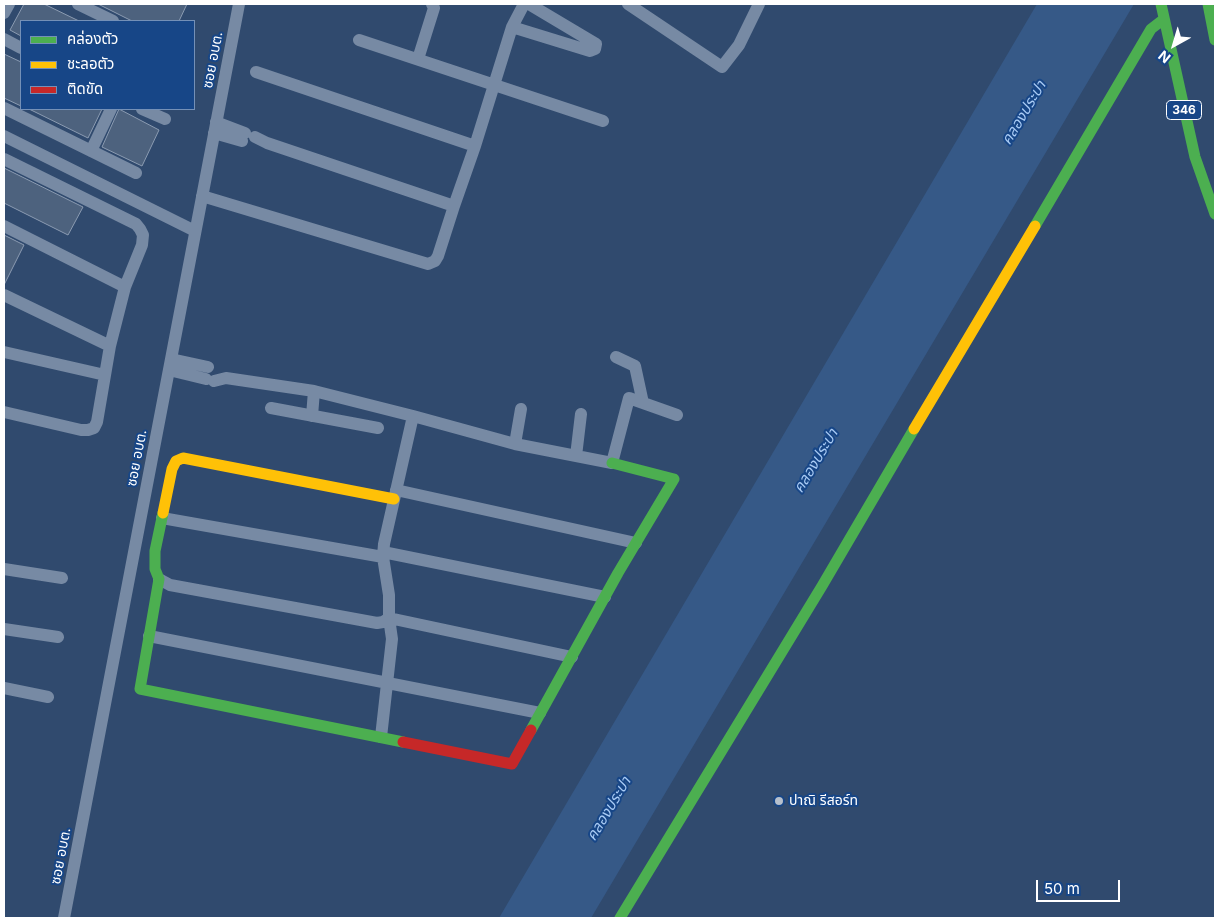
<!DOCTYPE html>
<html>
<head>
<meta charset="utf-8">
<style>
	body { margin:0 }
	#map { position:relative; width:1219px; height:922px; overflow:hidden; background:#304a6e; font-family:Inter,"Noto Sans Thai",sans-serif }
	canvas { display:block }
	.frame { position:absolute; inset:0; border:5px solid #fff; pointer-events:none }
	.legend { position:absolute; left:20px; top:20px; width:175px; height:90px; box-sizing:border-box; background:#174687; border:1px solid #7490b7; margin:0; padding:6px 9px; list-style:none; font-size:15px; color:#fff }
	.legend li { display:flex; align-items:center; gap:10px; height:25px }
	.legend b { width:25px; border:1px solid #7490b7 }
	.north { position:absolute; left:1149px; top:20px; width:50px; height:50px; -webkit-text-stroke:4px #174687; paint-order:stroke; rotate:219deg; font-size:14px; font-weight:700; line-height:20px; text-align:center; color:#fff }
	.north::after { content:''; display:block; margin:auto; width:18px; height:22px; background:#fff; clip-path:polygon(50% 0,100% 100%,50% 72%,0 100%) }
	.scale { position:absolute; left:1036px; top:880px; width:84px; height:22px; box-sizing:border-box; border:2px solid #fff; border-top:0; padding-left:6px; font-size:15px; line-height:18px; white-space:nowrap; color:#fff; -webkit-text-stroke:4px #174687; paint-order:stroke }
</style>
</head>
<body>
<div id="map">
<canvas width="1219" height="922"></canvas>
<div class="frame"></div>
<ul class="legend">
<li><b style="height:6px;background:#4caf50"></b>คล่องตัว</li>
<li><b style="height:6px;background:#ffc107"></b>ชะลอตัว</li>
<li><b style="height:6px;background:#c62828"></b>ติดขัด</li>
</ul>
<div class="north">N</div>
<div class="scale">50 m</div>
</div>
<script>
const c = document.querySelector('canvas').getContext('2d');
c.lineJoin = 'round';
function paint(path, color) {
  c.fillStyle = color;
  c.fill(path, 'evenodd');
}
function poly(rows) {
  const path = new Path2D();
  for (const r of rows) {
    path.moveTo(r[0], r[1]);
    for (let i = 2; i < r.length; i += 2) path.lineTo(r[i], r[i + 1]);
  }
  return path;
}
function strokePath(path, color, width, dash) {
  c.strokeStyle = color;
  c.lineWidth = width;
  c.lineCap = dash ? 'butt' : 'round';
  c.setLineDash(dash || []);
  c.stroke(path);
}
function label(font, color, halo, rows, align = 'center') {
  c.font = font + ' Inter,"Noto Sans Thai",sans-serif';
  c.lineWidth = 4;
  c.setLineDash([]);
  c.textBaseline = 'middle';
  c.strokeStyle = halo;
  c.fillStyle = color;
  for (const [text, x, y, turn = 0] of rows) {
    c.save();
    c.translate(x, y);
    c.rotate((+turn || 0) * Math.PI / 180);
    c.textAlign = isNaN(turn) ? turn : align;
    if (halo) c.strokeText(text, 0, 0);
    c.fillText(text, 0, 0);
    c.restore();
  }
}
paint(poly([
	[1037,4,1134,4,591,918,499,918]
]), '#365987');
const building = poly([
	[24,4,44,4,79,21,21,21,21,36,10,30,24,4],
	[98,4,187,4,179,21,132,21,98,4],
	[4,54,21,62,21,106,4,98,4,54],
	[29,109,102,109,88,138,29,109],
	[119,109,159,130,142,166,102,147,119,109],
	[4,168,83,207,68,235,4,203,4,168],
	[4,235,24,245,4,285,4,235]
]);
paint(building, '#4d627e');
strokePath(building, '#8b9bb1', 1);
strokePath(poly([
	[78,4,113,21],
	[628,4,722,67,739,45,759,4],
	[4,13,9,4],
	[512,27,590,51,595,49,596,44,529,4],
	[4,39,21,48],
	[359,40,603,121],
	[418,59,434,8,432,4],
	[256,72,475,146],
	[4,108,136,173],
	[142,109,165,119],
	[216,122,245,133],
	[214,133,242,141],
	[4,136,195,231],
	[255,137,267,143,454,206,475,146,512,27,524,4],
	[91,151,111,109],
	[4,159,136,224,140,229,143,235,142,245,125,287,110,346,97,422,94,428,88,430,81,430,4,412],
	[202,196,428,264,435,261,438,256,454,206],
	[4,226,125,287],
	[4,295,110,346],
	[4,352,105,375],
	[616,357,635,366,643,403],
	[171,359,208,367],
	[169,370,206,379],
	[271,408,378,428],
	[312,416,314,391],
	[413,416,515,444,612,463,629,398,677,415],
	[515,444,521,409],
	[576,456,581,414],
	[396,490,636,543],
	[162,518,383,557],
	[383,552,605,597],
	[4,569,62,578],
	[159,579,170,585,377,623,383,622,389,618,389,595,383,557,384,544,413,416,314,391,226,378,214,381],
	[4,629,58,637],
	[149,636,540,713],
	[4,688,48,697],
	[381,737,392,639,389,618,572,657],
	[64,918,239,4]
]), '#778aa4', 12);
strokePath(poly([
	[1161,4,1195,157,1215,214],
	[1208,4,1215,40],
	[1035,226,1151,29,1164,19],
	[163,513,155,551,155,569,159,579,140,689,403,742],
	[531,730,618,573,674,479,612,463],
	[620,918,822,586,914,429]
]), '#4caf50', 11);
strokePath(poly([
	[914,429,1035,226],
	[163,513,172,469,176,461,183,458,394,499]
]), '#ffc107', 11);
strokePath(poly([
	[403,742,512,764,531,730]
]), '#c62828', 11);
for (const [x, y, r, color] of [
	[779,801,5,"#b7c0cc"]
]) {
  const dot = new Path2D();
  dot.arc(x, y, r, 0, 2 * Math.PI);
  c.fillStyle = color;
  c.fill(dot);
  strokePath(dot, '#174687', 2);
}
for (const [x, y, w] of [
	[1184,110,35]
]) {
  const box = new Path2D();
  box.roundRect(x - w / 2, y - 9.5, w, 19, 4);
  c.fillStyle = '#174687';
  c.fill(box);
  strokePath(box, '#fff', 1);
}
label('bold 12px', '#fff', null, [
	["346",1184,110]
]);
label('14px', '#fff', '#174687', [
	["ซอย อบต.",213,60,-79],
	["ซอย อบต.",137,458,-79],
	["ซอย อบต.",61,856,-79]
]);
label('14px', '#fff', '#174687', [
	["ปาณิ รีสอร์ท",789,801]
], 'left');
label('italic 15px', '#a9cbf5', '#174687', [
	["คลองประปา",1024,113,-59],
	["คลองประปา",816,461,-59],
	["คลองประปา",609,809,-59]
]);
</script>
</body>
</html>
